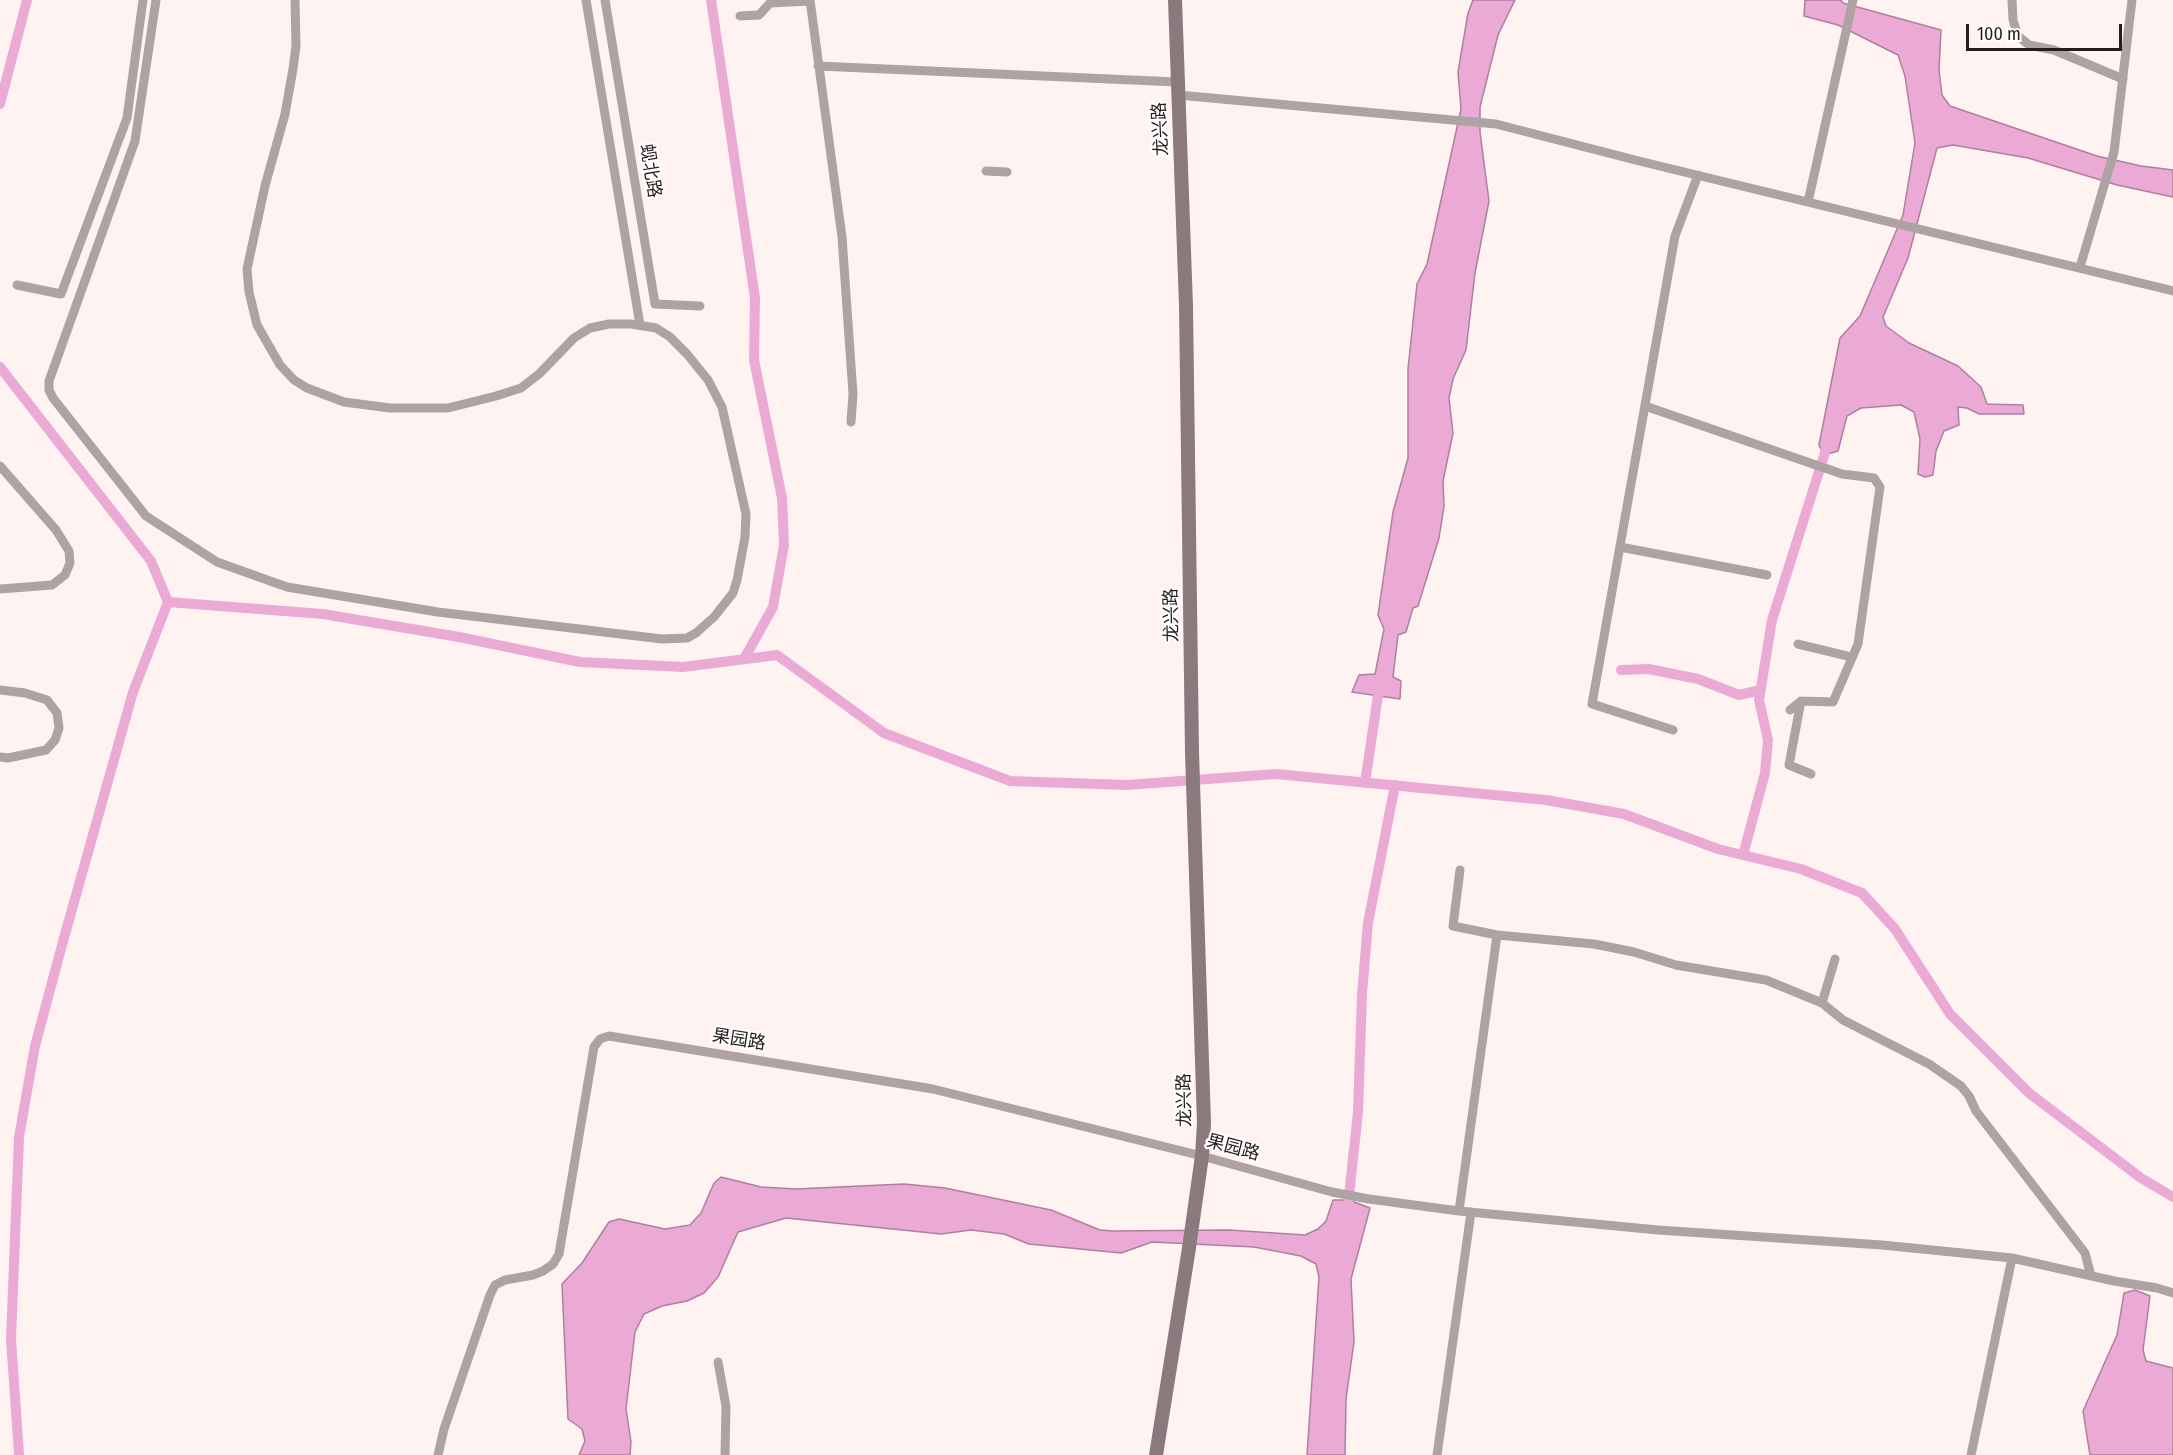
<!DOCTYPE html>
<html>
<head>
<meta charset="utf-8">
<style>
	body { margin:0 }
	#map { position:relative; width:2173px; height:1455px; overflow:hidden; background:#fff3f2; font-family:"Fira Sans Condensed",sans-serif }
	canvas { display:block }
	.scale { position:absolute; left:1966px; top:24px; width:156px; height:27px; box-sizing:border-box; border:3px solid #261c1b; border-top:0; padding-left:8px; font-size:18px; line-height:21px; white-space:nowrap; color:#261c1b; -webkit-text-stroke:4px #fff; paint-order:stroke }
</style>
</head>
<body>
<div id="map">
<canvas width="2173" height="1455"></canvas>
<div class="scale">100 m</div>
</div>
<script>
const c = document.querySelector('canvas').getContext('2d');
c.lineJoin = 'round';
function paint(path, color) {
  c.fillStyle = color;
  c.fill(path, 'evenodd');
}
function poly(rows) {
  const path = new Path2D();
  for (const r of rows) {
    path.moveTo(r[0], r[1]);
    for (let i = 2; i < r.length; i += 2) path.lineTo(r[i], r[i + 1]);
  }
  return path;
}
function strokePath(path, color, width, dash) {
  c.strokeStyle = color;
  c.lineWidth = width;
  c.lineCap = dash ? 'butt' : 'round';
  c.setLineDash(dash || []);
  c.stroke(path);
}
function label(font, color, halo, rows, align = 'center') {
  c.font = font + ' "Fira Sans Condensed","Noto Sans SC",sans-serif';
  c.lineWidth = 4.5;
  c.setLineDash([]);
  c.textBaseline = 'middle';
  c.strokeStyle = halo;
  c.fillStyle = color;
  for (const [text, x, y, turn = 0] of rows) {
    c.save();
    c.translate(x, y);
    c.rotate((+turn || 0) * Math.PI / 180);
    c.textAlign = isNaN(turn) ? turn : align;
    if (halo) c.strokeText(text, 0, 0);
    c.fillText(text, 0, 0);
    c.restore();
  }
}
const water = poly([
	[1473,0,1515,0,1498,35,1480,107,1480,132,1489,201,1475,273,1466,350,1453,379,1449,398,1453,433,1443,481,1444,506,1439,538,1418,606,1413,608,1406,632,1398,635,1393,677,1401,681,1400,699,1352,692,1359,675,1375,674,1384,629,1378,615,1393,512,1408,458,1408,369,1417,284,1427,264,1461,109,1458,72,1468,13,1473,0],
	[1805,0,1841,0,1843,3,1941,30,1939,70,1942,95,1950,106,2097,156,2141,166,2173,170,2173,197,2117,185,2028,158,1953,145,1937,148,1908,258,1883,317,1886,326,1909,343,1958,366,1981,387,1987,404,2023,405,2024,414,1979,414,1967,408,1958,407,1959,425,1944,431,1936,451,1933,475,1925,477,1918,474,1920,439,1914,412,1901,405,1861,408,1847,416,1838,451,1824,455,1819,445,1840,338,1860,316,1903,215,1915,143,1905,76,1898,55,1838,25,1804,16,1805,0],
	[721,1177,761,1187,796,1189,904,1184,945,1188,1051,1210,1100,1230,1113,1231,1229,1230,1305,1235,1318,1229,1326,1221,1333,1200,1349,1200,1370,1208,1351,1279,1354,1342,1346,1399,1345,1455,1307,1455,1319,1277,1316,1264,1301,1256,1254,1247,1152,1242,1121,1253,1029,1244,1004,1234,971,1230,941,1234,786,1218,738,1232,718,1277,704,1293,687,1301,662,1306,644,1314,635,1332,626,1409,631,1442,630,1455,579,1455,585,1441,582,1429,568,1419,562,1284,582,1263,609,1222,619,1219,665,1229,690,1225,701,1213,714,1183,721,1177],
	[2135,1290,2150,1296,2143,1350,2146,1361,2173,1368,2173,1455,2090,1455,2083,1411,2117,1335,2124,1293,2135,1290]
]);
paint(water, '#eaaad5');
strokePath(water, '#af7f9d', 1.5);
strokePath(poly([
	[711,0,755,298,754,360,782,498,784,545,773,607,744,659],
	[0,104,27,0],
	[0,367,151,561,168,602,133,692,62,945,35,1046,19,1137,11,1339,19,1455],
	[168,602,323,614,459,637,580,662,683,667,777,655,884,733,1010,781,1127,785,1276,774,1546,800,1624,814,1718,849,1801,869,1862,893,1895,929,1950,1014,2029,1093,2141,1178,2173,1197],
	[1621,670,1649,669,1698,679,1739,695,1761,690],
	[1365,783,1380,682],
	[1743,855,1765,773,1768,740,1759,700,1772,620,1828,443],
	[1348,1205,1358,1112,1362,994,1368,923,1395,785]
]), '#eaaad5', 10);
strokePath(poly([
	[156,0,135,141,49,381,49,390,53,398,146,516,217,562,287,587,438,612,662,639,687,638,696,633,714,617,733,593,737,580,745,537,746,514,722,407,708,380,687,354,670,337,656,328,631,324,609,324,590,328,574,338,539,374,521,388,496,396,448,408,390,408,344,402,307,388,294,380,280,365,257,325,249,292,247,269,265,186,285,114,293,69,296,46,295,0],
	[586,0,640,325],
	[605,0,655,304,700,306],
	[810,0,842,237,853,394,851,422],
	[2012,0,2013,20,2018,36,2029,45,2054,50,2123,79],
	[740,16,759,15,770,3,810,1],
	[818,66,1177,82],
	[1178,95,1496,124,1639,161,2173,291],
	[986,171,1007,172],
	[1808,202,1853,0],
	[2080,267,2114,152,2132,0],
	[17,285,61,294,127,118,143,0],
	[1645,406,1842,474,1874,478,1880,487,1858,644,1833,702,1801,701,1790,710],
	[0,466,56,530,69,551,70,563,65,575,52,585,0,589],
	[1620,547,1767,575],
	[1798,644,1852,657],
	[0,690,25,693,47,700,57,713,59,728,55,740,46,750,8,758,0,757],
	[1801,701,1789,765,1811,774],
	[1673,730,1592,704,1675,236,1698,175],
	[1460,870,1453,926,1497,935],
	[1822,1003,1835,959],
	[1459,1211,1497,935,1594,944,1634,952,1676,965,1766,980,1822,1003,1843,1020,1929,1064,1961,1086,1969,1096,1976,1111,2085,1253,2091,1276],
	[718,1362,726,1406,725,1455],
	[438,1455,444,1429,490,1295,495,1285,505,1280,533,1275,543,1271,553,1264,559,1254,594,1047,600,1039,609,1036,933,1089,1202,1156,1332,1192,1369,1199,1459,1211,1658,1230,1882,1245,2012,1258,2114,1281,2157,1288,2173,1293],
	[1437,1455,1471,1212],
	[1971,1455,2012,1258]
]), '#ada2a4', 9);
strokePath(poly([
	[1156,1455,1189,1248,1202,1156,1204,1123,1192,752,1186,306,1175,0]
]), '#8a797d', 14);
label('18px', '#261c1b', '#fff', [
	["龙兴路",1161,129,-93],
	["蚬北路",650,171,81],
	["龙兴路",1172,615,-91],
	["果园路",739,1040,9],
	["龙兴路",1185,1100,-91],
	["果园路",1233,1148,15]
]);
</script>
</body>
</html>
